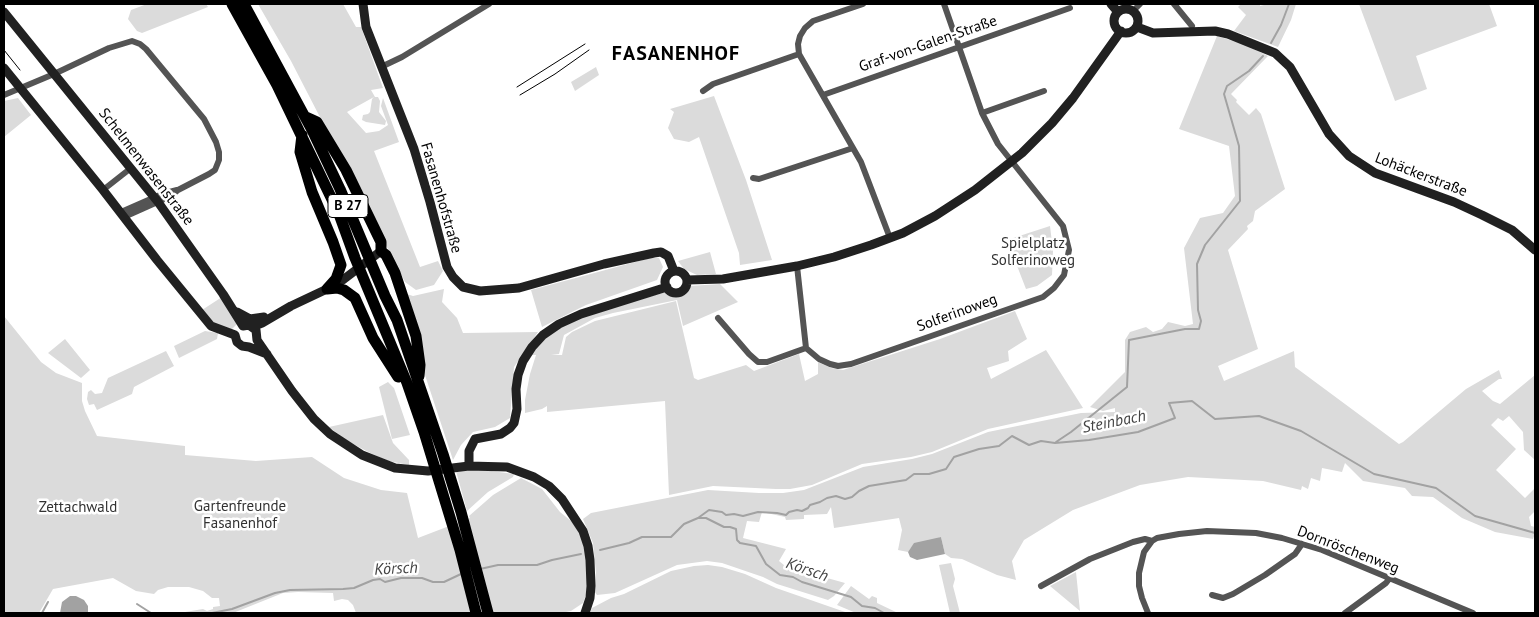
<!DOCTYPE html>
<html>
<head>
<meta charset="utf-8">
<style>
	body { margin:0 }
	#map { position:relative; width:1539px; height:617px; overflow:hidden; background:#fff; font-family:"PT Sans",sans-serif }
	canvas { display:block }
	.frame { position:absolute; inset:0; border:5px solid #000; pointer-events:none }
</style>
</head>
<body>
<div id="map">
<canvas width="1539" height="617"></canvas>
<div class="frame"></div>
</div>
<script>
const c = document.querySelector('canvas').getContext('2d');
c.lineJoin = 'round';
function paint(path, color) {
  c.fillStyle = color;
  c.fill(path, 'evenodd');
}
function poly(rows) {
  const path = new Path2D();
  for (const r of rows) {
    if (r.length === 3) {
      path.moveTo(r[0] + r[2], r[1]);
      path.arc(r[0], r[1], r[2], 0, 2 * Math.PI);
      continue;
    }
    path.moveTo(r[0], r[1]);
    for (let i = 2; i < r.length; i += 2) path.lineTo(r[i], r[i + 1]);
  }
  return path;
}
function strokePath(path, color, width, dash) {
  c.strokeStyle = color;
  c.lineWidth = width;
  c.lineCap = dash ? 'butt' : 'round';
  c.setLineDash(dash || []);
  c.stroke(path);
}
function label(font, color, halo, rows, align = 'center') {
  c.font = font + ' "PT Sans",sans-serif';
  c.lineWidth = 5;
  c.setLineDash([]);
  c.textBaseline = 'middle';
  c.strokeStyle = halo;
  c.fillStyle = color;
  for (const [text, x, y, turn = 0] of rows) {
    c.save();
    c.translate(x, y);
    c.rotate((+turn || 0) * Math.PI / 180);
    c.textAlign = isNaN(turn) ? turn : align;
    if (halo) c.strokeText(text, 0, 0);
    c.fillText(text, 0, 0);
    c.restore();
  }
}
paint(poly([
	[147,4,206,4,208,7,142,33,137,31,128,19,131,10],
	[258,4,343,4,356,27,361,27,383,88,371,90,375,97,378,97,380,101,379,112,386,121,385,125,366,122,362,120,363,115,368,114,370,112,372,99,374,97,347,112,366,133,379,131,388,125,381,106,383,98,399,142,374,151,420,267,438,261,443,271,434,285,416,290,405,282,291,61],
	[1241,4,1260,4,1260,6,1268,4,1296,4,1291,20,1278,47,1234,31,1246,15,1238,7],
	[1359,4,1489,4,1497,26,1416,56,1427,89,1395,101],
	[1217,36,1246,45,1268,56,1231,94,1237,100,1236,102,1249,115,1256,108,1261,114,1285,189,1255,211,1253,221,1247,226,1248,229,1228,250,1258,349,1218,366,1224,381,1294,351,1295,367,1399,444,1403,442,1466,389,1499,370,1502,379,1499,379,1482,391,1493,401,1500,404,1535,375,1535,460,1524,450,1523,432,1509,416,1503,421,1498,418,1491,425,1516,449,1496,470,1525,498,1535,488,1535,511,1529,517,1531,526,1535,527,1535,534,1533,539,1495,532,1462,518,1433,497,1412,496,1405,488,1363,481,1345,463,1342,472,1322,468,1320,481,1311,478,1308,489,1302,486,1301,490,1263,481,1188,477,1140,485,1073,510,1024,540,1012,561,1016,580,997,575,962,559,951,558,945,554,941,537,911,548,908,552,898,550,902,530,899,518,834,528,831,507,827,514,804,515,804,519,786,520,785,517,762,512,759,522,747,521,743,538,786,549,779,561,790,570,795,569,845,583,834,596,828,600,777,584,763,577,722,563,707,561,677,565,615,593,597,595,594,591,596,573,593,543,583,519,591,513,708,490,759,493,783,493,804,490,863,467,912,459,932,454,988,432,1081,413,1115,412,1115,408,1103,411,1090,407,1125,372,1125,340,1130,332,1146,327,1153,332,1162,329,1168,322,1185,326,1193,324,1184,248,1200,218,1223,213,1235,196,1229,146,1179,129],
	[596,67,599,75,575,91,571,82],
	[714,96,746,180,772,260,740,265,739,253,699,137,689,142,674,139,668,128,674,112,670,109],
	[18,98,31,115,4,137,4,101],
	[1050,226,1053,251,1052,275,1037,286,1026,289,1007,240],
	[710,252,716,274,697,275,684,269,678,261],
	[650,258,659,258,663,267,657,280,586,305,542,327,531,290],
	[720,284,738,302,683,326,677,300,613,313,595,318,564,335,559,354,551,355,562,355,566,337,572,332,595,321,676,301,694,378,698,380,746,365,754,371,799,354,805,381,818,374,818,362,831,368,843,370,940,339,1015,311,1027,339,1008,351,1009,361,987,368,991,379,1046,350,1083,408,988,429,932,452,911,457,862,464,812,485,790,489,776,489,713,486,669,495,665,401,547,412,547,406,542,409,525,413,525,400,530,374,536,355,531,355,544,338,561,326,580,317,666,292,670,295,680,294,690,286],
	[444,289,442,302,457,318,463,333,538,332,514,367,510,418,495,427,473,432,461,445,453,460,424,372,407,294,413,296],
	[222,297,239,322,231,330,216,326,202,310],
	[4,316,41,362,56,373,82,383,82,401,85,411,97,436,185,446,185,455,256,461,312,457,344,478,381,490,407,493,418,538,470,518,469,516,493,495,521,478,542,489,560,512,576,525,585,546,588,571,586,595,583,603,571,611,561,613,356,613,353,605,348,600,342,599,334,601,333,593,298,592,283,593,233,613,155,613,185,612,203,609,207,611,213,609,213,607,220,606,219,598,212,598,203,591,189,587,168,587,158,590,154,594,136,591,113,578,53,589,39,613,4,613],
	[205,331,218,333,217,339,179,358,174,346],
	[65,339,90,370,81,378,48,353],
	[166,351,174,366,134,387,132,394,97,410,94,404,89,405,87,399,88,392,91,390,95,394,102,393,108,378],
	[388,382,394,388,410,435,392,439,379,387],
	[383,415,393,443,409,460,409,465,388,461,370,453,346,440,329,427],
	[476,469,514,474,513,477,488,492,467,511,456,471],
	[951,563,955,579,953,586,960,613,950,613,939,565],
	[708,565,722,567,745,574,776,588,848,613,590,613,592,608,611,598,624,594,671,571,694,566],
	[1076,572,1080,611,1050,586],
	[851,586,869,599,872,596,877,598,877,603,898,613,856,613,837,605]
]), '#dbdbdb');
paint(poly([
	[941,537,945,554,917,560,910,557,908,552,914,543],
	[70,596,76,596,84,600,88,606,88,613,60,613,62,602]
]), '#a2a2a2');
strokePath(poly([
	[1271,43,1281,25,1289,4],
	[1056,442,1071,432,1127,387,1129,340,1185,329,1199,329,1201,321,1198,310,1197,264,1205,245,1240,201,1239,146,1224,94,1227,86,1249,71,1263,56],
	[698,518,709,510,722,512,726,515,734,514,743,516,758,512,777,513,786,515,789,512,797,510,802,511,808,508,810,505,820,502,827,498,836,496,845,499,852,497,859,491,869,486,906,480,914,474,929,474,946,469,954,457,979,449,999,446,1012,436,1029,445,1041,441,1055,443,1089,440,1138,432,1175,418,1169,403,1192,401,1215,419,1259,416,1301,431,1374,474,1436,488,1475,516,1535,533],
	[600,550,629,543,642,537,671,537,684,524,698,518,706,518,724,527,730,527,736,529,737,540,740,543,756,546,766,564,780,575,793,577,802,582,851,597,862,606,875,608,884,613],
	[480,569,498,565,537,565,552,560,581,554],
	[137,604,151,613],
	[42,613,48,602],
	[212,613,232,609,275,593,290,590,343,589,354,588,373,580,380,579,385,582,401,578,422,578,433,582,444,582,461,574]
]), '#a2a2a2', 2);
strokePath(poly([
	[863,4,813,21,805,28,800,36,798,44,799,54,861,162,890,238],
	[1174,4,1192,26],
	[1133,11,1140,4],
	[381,67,402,57,489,4],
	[703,91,713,84,799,54],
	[4,95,54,74,109,48,132,41,140,44,146,49,204,119,216,142,219,152,219,160,215,170,209,174,178,190,171,196,124,217],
	[823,95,1070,8],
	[982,113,1044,91],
	[753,178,759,179,853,148],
	[103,190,131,168],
	[121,212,162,194,177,190],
	[797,266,806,348,819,359,830,364,838,366,851,364,1043,297,1054,288,1064,275,1069,250,1063,226,998,144,982,113,944,4],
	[718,318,749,354,758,362,767,362,806,348],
	[1041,586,1090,559,1133,542,1145,539,1152,541,1157,538,1179,534,1207,531,1256,533,1282,538,1322,550,1473,613],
	[1212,595,1223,598,1233,594,1265,575,1295,554,1302,544],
	[1148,613,1142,598,1139,586,1139,573,1144,552,1152,541],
	[1345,613,1386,583,1389,579]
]), '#545454', 6);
strokePath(poly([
	[363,4,366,27,414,149,430,202,447,267,453,277,463,287,480,291,519,288,604,264,654,253,661,252,668,256,674,271],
	[1111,4,1118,12],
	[1126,21,12],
	[4,12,158,202,223,294,243,326,249,325,256,330,257,340,292,391,314,419,330,434,362,455,395,468,428,471,469,466,507,467,534,477,549,486,562,499,583,531,588,546,590,560,591,586,590,598,585,613],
	[1137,27,1153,33,1215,31,1228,34,1275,53,1290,67,1329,134,1349,156,1375,173,1454,202,1482,215,1512,230,1535,250],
	[4,68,103,190,157,260,211,326,235,335,237,342,242,346,249,347,267,354],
	[676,282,11],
	[687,280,723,279,797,266,834,257,871,245,903,233,935,216,975,190,1022,153,1052,123,1073,98,1121,31],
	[237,312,250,319,264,317],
	[252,327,262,323,291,306,327,289,344,279,381,251],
	[469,466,469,451,475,439,501,434,510,428,514,423,517,409,516,389,518,375,523,361,532,347,543,335,559,324,581,314,667,287]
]), '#212121', 9);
strokePath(poly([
	[232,4,277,85,339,214,355,258,407,383,424,432,460,550,476,613],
	[244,4,312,130,340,189,385,296,397,320,443,454,461,512,488,613],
	[306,117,317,122,346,170,381,242,381,251,386,255,395,273,416,336,420,365,419,376],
	[302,135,300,152,312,192,333,242,341,265,336,279,327,289],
	[327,289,337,288,344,290,355,298,373,338,398,377]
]), '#000', 11);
strokePath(poly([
	[4,50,20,70],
	[517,87,585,44],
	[520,95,555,74,589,50]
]), '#000', 1);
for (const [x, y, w] of [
	[348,206,40]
]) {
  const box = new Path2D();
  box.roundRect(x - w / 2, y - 11.5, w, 23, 4);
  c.fillStyle = '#fff';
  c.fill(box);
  strokePath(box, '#000', 1);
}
label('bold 14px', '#000', null, [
	["B 27",348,206]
]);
label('15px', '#000', '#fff', [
	["Graf-von-Galen-Straße",928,44,-19],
	["Schelmenwasenstraße",146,167,52],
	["Lohäckerstraße",1421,175,21],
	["Fasanenhofstraße",441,198,74],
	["Solferinoweg",957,313,-20],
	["Dornröschenweg",1348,550,21]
]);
label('15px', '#323232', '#fff', [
	["Spielplatz",1033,244],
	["Solferinoweg",1033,261],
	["Gartenfreunde",240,507],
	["Fasanenhof",240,524],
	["Zettachwald",78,508]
]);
label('italic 16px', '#434343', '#fff', [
	["Steinbach",1114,422,-11],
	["Körsch",396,569,-3],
	["Körsch",807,570,19]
]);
c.letterSpacing = '1px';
label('bold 20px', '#000', '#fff', [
	["FASANENHOF",676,54]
]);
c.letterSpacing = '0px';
</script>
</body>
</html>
